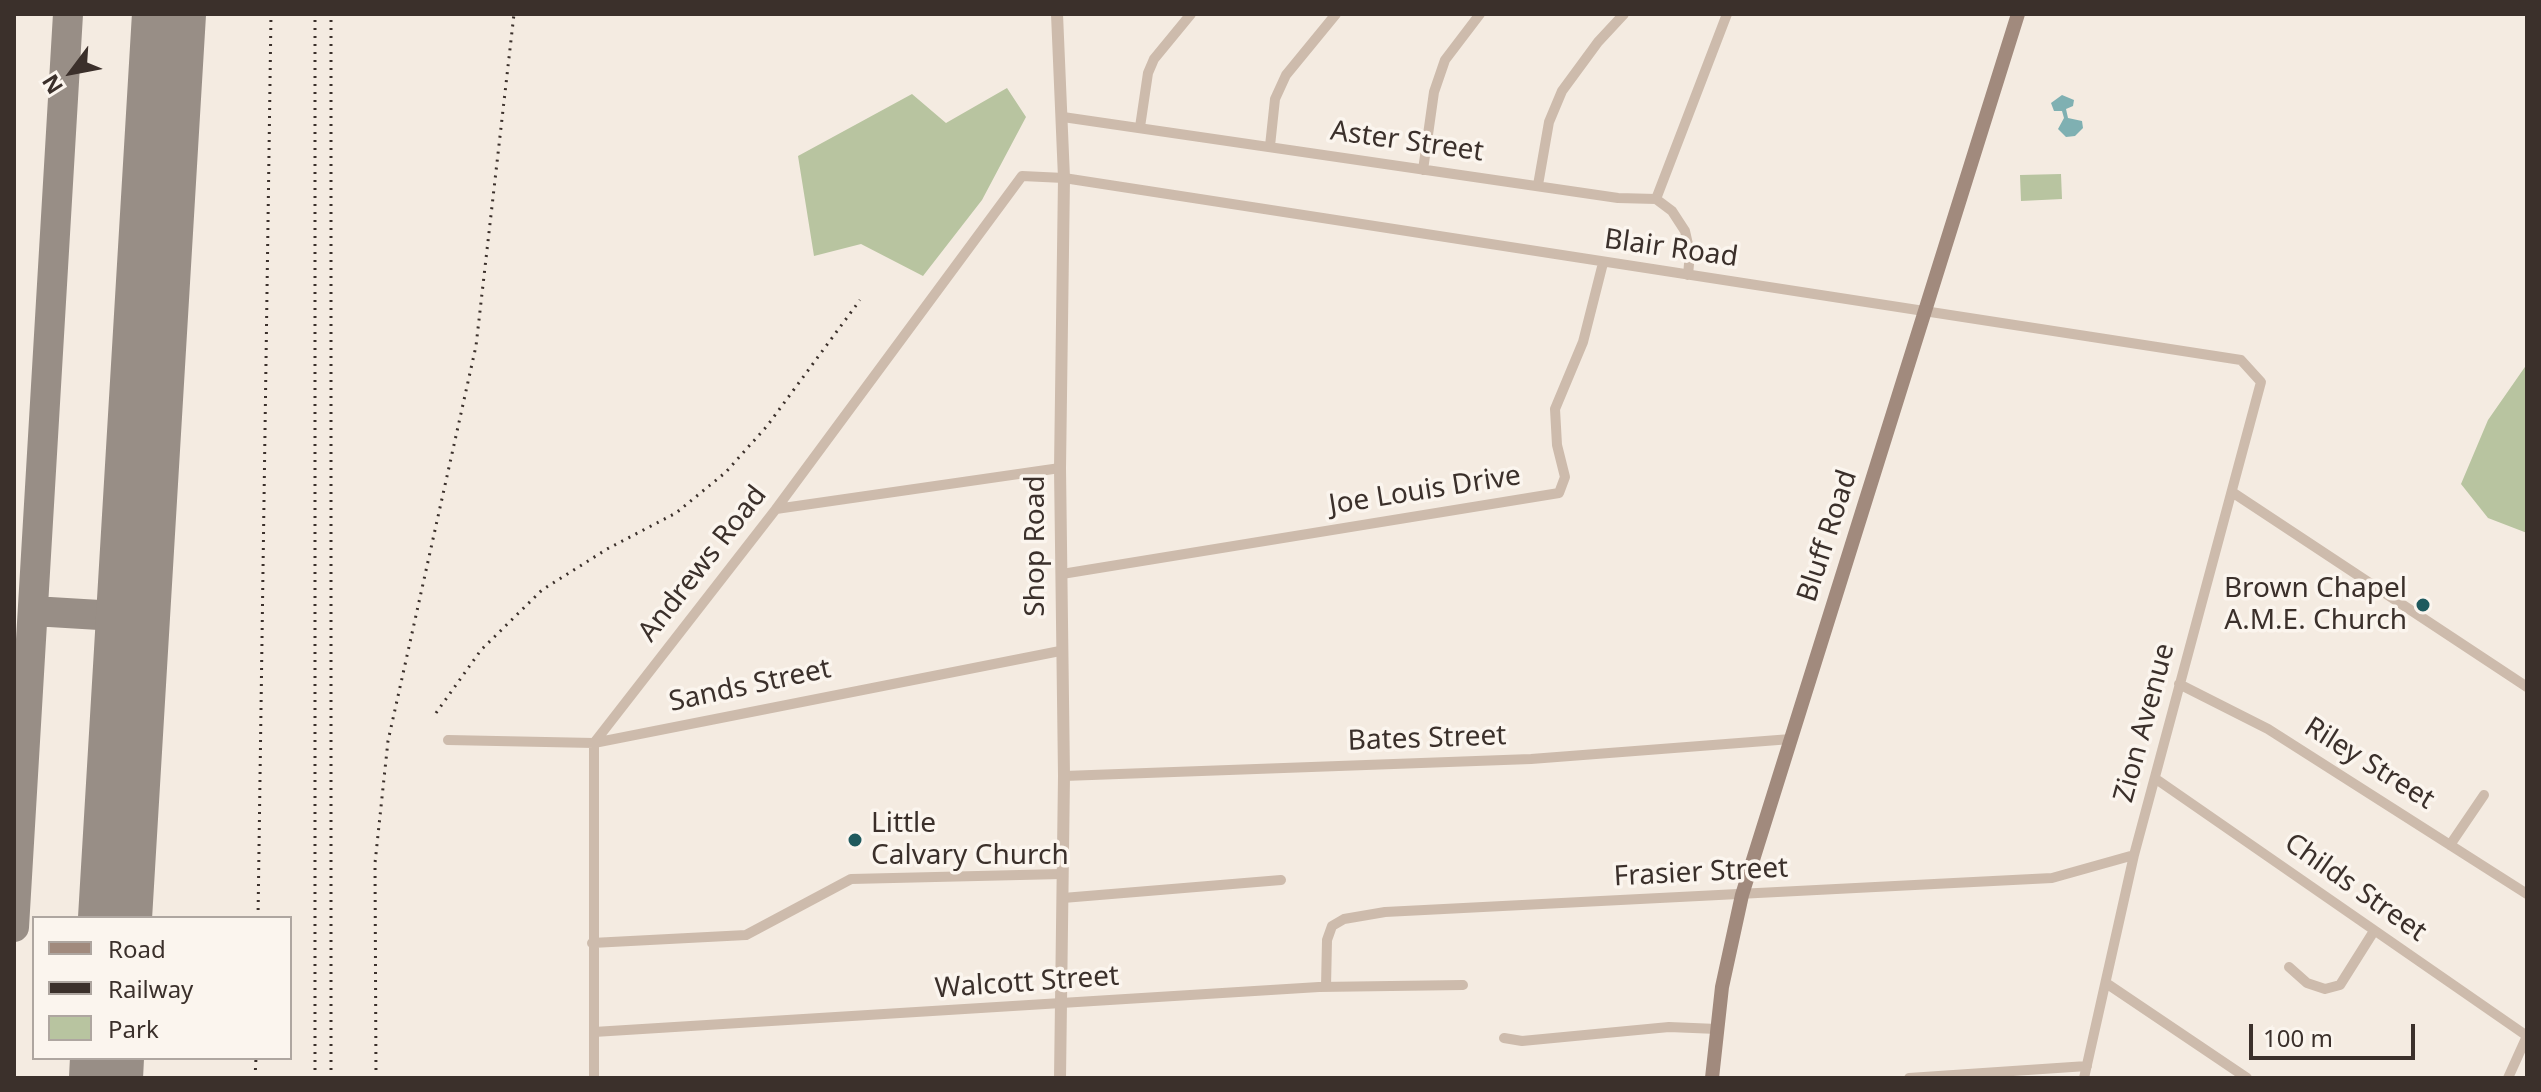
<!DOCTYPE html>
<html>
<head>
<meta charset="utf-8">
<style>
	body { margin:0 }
	#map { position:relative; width:2541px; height:1092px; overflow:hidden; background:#f4ebe1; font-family:"Noto Sans",sans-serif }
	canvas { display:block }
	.frame { position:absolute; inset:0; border:16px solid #3b302b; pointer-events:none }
	.legend { position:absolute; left:32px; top:916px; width:260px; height:144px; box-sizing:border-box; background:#fbf5ee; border:2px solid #aea6a0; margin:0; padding:10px 14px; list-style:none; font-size:24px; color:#3b302b }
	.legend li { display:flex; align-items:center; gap:16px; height:40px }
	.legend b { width:40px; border:2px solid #aea6a0 }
	.north { position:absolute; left:32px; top:32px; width:80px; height:80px; -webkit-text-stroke:6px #fbf5ee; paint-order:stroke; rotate:238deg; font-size:22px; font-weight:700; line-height:32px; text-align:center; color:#3b302b }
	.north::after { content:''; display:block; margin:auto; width:28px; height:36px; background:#3b302b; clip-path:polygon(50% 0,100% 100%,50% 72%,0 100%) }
	.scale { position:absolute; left:2249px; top:1024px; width:166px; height:36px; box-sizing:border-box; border:4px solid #3b302b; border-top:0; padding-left:10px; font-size:24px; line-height:28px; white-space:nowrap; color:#3b302b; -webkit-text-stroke:6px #fbf5ee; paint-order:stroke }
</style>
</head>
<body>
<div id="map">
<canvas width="2541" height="1092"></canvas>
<div class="frame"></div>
<ul class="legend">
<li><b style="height:10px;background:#a18a7d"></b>Road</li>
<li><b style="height:10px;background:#3b302b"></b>Railway</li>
<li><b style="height:22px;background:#b8c4a0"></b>Park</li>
</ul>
<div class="north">N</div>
<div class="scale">100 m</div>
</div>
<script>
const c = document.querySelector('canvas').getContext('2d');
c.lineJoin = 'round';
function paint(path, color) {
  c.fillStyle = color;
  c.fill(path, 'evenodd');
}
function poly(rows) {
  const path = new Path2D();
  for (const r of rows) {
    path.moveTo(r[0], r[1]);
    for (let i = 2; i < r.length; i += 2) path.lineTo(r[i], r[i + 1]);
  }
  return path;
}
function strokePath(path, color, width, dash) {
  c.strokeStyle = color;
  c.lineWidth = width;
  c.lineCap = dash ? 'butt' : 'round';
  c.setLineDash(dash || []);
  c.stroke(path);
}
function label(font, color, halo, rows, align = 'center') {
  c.font = font + ' "Noto Sans",sans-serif';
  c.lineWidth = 7;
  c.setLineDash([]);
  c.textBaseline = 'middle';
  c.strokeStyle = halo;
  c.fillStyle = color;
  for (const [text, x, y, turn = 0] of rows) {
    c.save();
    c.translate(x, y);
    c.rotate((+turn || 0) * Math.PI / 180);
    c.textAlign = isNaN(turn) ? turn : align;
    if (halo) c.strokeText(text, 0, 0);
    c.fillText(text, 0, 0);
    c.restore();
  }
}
paint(poly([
	[1007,88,1026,117,982,200,923,276,861,244,814,256,798,156,912,94,946,123],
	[2061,174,2062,199,2021,201,2020,175],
	[2527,364,2527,533,2488,518,2461,484,2488,420]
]), '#b8c4a0');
paint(poly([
	[2062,95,2074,100,2073,106,2066,109,2068,118,2082,121,2083,128,2075,136,2066,137,2058,129,2064,118,2062,111,2054,111,2051,103]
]), '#7fb0b2');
strokePath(poly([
	[33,611,133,617],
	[14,927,68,14]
]), '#988e86', 30);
strokePath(poly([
	[115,918,169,14],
	[106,1078,107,1058]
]), '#988e86', 74);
strokePath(poly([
	[1063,117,1618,198,1656,199,1672,211,1685,231,1690,253,1688,275],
	[1140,127,1148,73,1154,59,1191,14],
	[1270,146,1275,99,1286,75,1336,14],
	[1423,170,1434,92,1445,60,1480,14],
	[1538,185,1549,122,1562,91,1598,42,1624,14],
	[1656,199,1727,14],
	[2232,492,2527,687],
	[776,509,1060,468],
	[1062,574,1559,493,1565,477,1557,445,1555,409,1583,342,1603,263],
	[2179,684,2268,729,2527,894],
	[448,740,594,743,1060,651],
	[1064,776,1531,759,1791,739],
	[2156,779,2527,1036,2508,1078],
	[2450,845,2484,795],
	[1063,898,1281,880],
	[592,943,746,935,851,879,1062,874],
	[2289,967,2307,983,2325,989,2340,985,2374,931],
	[2106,983,2247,1078],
	[1326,987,1327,940,1332,926,1344,919,1385,912,2052,878,2134,855],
	[594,1032,1319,987,1463,985],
	[1504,1038,1522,1041,1669,1027,1717,1029],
	[594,1078,594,743,776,509,1022,176,1064,178,2241,360,2261,382,2134,855,2084,1078],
	[1909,1078,2087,1066]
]), '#cdbbac', 10);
strokePath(poly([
	[1057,14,1064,178,1060,468,1064,776,1060,1078]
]), '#cdbbac', 12);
strokePath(poly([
	[1712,1078,1722,987,1742,895,2018,14]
]), '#a18a7d', 14);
strokePath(poly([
	[436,713,481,650,542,590,607,549,676,513,726,472,767,426,860,300],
	[258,918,271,14],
	[255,1078,256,1058],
	[315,1078,315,14],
	[331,1078,331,14],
	[376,1078,375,863,388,741,476,346,514,14]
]), '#3b302b', 3, [2, 6]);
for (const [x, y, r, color] of [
	[2423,605,8,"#1f5a5e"],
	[855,840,8,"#1f5a5e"]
]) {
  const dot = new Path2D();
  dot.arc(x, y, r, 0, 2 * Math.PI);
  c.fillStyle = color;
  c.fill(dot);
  strokePath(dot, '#fbf5ee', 3);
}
label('28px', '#3b302b', '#fbf5ee', [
	["Aster Street",1407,142,8],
	["Blair Road",1671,249,8],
	["Joe Louis Drive",1425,491,-9],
	["Bluff Road",1828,536,-72],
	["Shop Road",1036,546,-90],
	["Andrews Road",703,564,-52],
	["Sands Street",750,686,-12],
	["Zion Avenue",2145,723,-75],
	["Bates Street",1427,739,-2],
	["Riley Street",2369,764,32],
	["Frasier Street",1701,873,-3],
	["Childs Street",2355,888,35],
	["Walcott Street",1027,983,-4]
]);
label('28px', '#3b302b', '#fbf5ee', [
	["Brown Chapel",2407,589],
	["A.M.E. Church",2407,621],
	["Little",871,824,"left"],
	["Calvary Church",871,856,"left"]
], 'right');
</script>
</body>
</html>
